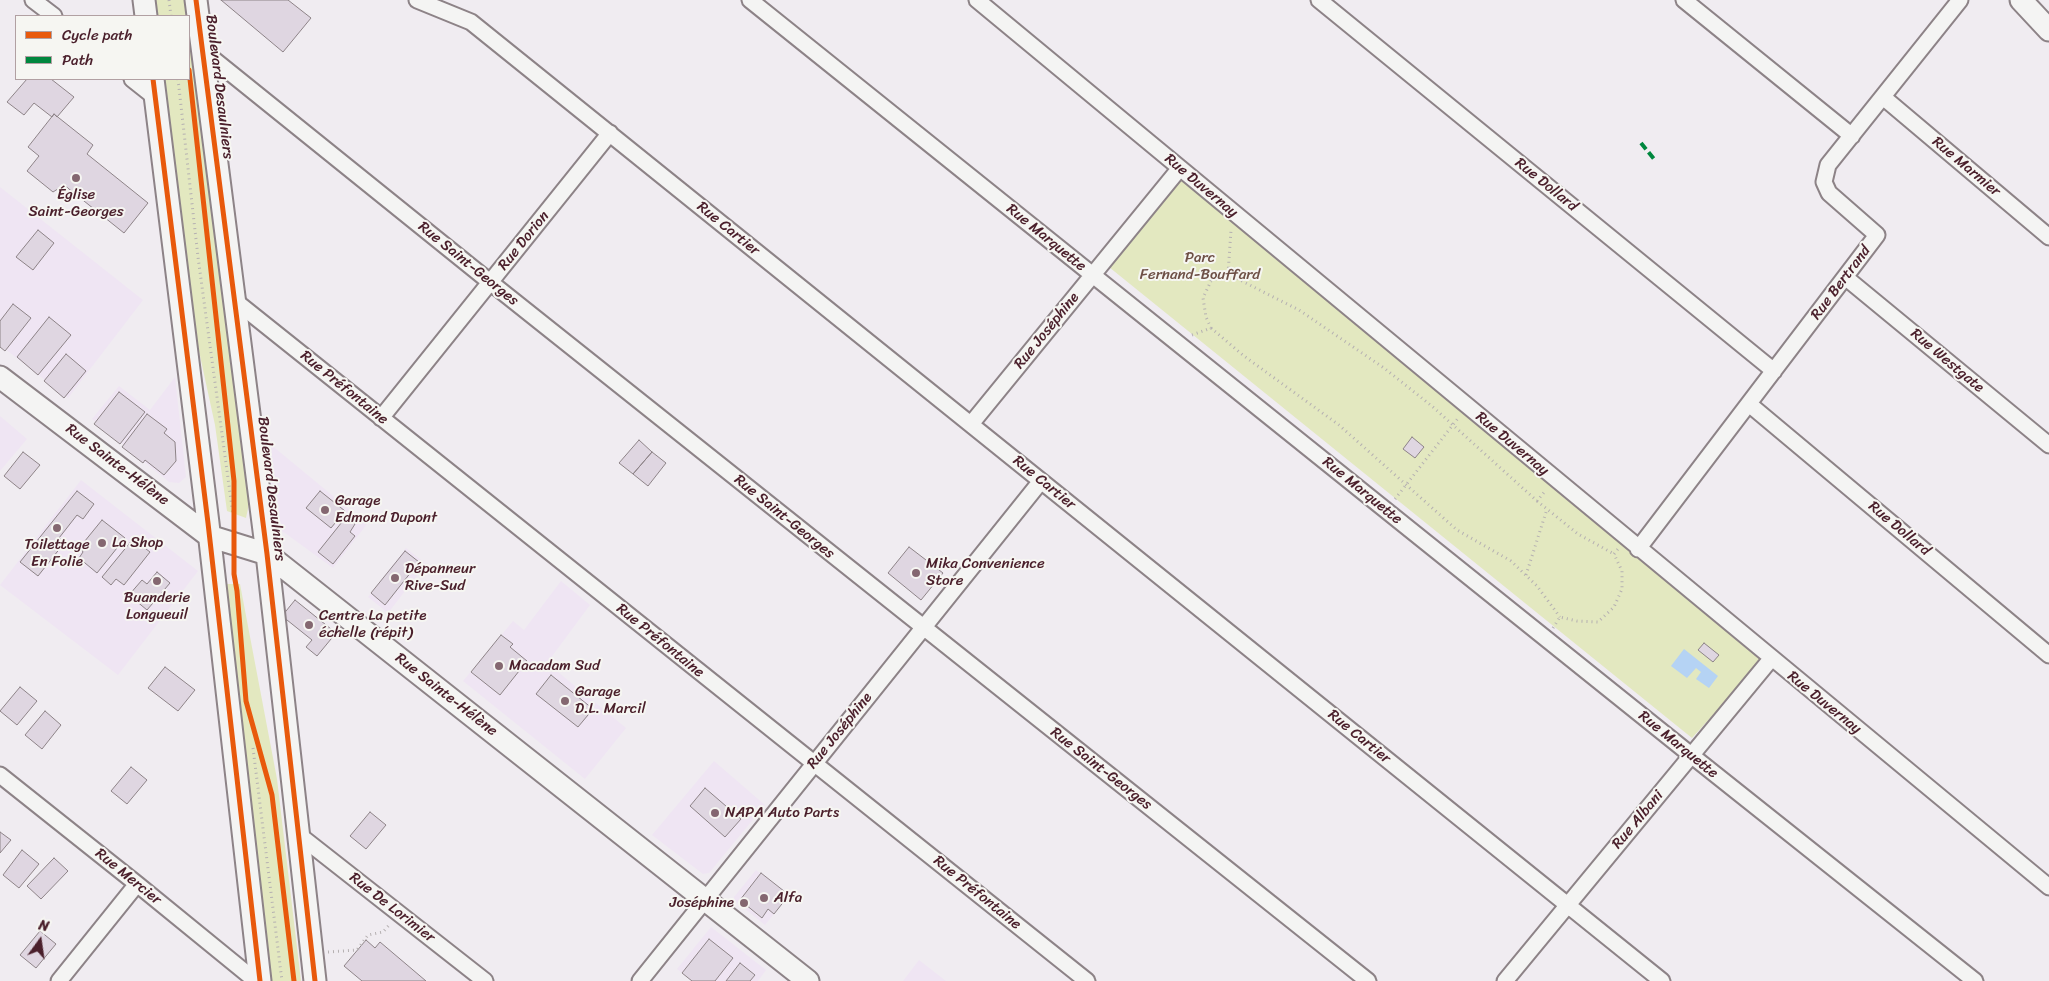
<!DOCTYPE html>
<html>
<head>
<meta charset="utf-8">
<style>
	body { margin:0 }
	#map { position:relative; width:2049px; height:981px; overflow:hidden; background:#f0ecf1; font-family:Sriracha,sans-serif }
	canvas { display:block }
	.legend { position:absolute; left:15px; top:15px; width:175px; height:65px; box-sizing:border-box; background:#f6f6f2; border:1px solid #b1a0a2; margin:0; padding:6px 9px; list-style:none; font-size:15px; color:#4a1f2b }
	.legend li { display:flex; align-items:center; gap:10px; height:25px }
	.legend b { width:25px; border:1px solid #b1a0a2 }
	.north { position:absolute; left:15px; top:916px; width:50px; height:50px; -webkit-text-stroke:4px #f6f6f2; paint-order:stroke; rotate:14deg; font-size:14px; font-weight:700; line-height:20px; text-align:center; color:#4a1f2b }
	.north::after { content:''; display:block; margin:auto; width:18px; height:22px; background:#4a1f2b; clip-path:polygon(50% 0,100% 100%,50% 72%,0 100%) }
</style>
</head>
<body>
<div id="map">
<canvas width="2049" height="981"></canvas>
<ul class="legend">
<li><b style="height:6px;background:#e8590c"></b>Cycle path</li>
<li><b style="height:6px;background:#00873e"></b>Path</li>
</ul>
<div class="north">N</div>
</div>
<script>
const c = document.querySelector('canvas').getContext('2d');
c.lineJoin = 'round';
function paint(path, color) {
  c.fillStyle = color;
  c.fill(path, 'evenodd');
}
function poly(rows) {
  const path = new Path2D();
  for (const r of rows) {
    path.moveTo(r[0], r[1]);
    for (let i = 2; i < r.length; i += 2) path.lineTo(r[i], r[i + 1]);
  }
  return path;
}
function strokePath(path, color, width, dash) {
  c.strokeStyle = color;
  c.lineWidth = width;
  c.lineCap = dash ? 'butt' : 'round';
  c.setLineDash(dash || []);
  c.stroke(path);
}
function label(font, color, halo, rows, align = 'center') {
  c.font = font + ' Sriracha,sans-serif';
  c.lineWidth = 4;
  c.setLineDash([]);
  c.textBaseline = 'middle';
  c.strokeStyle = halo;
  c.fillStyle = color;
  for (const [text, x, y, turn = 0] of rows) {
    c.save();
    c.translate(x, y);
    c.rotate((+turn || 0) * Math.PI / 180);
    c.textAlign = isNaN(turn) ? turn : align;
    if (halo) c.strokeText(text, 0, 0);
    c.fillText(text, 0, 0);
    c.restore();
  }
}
paint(poly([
	[0,187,143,300,68,398,0,345],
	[175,377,186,477,179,483,169,482,92,419,119,386,150,410],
	[0,416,27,439,0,471],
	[264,439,367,524,333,568,285,533,272,526],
	[81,480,198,571,118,675,0,585],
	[406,548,426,564,388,613,368,597],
	[561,581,590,605,547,663,626,728,585,779,463,681,513,621,524,630],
	[714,761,765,805,709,873,703,874,652,835],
	[756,870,789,895,765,925,734,900,734,897],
	[711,927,766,970,758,981,692,981,677,969],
	[919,960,946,981,903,981]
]), '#efe5f3');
paint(poly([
	[151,0,189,0,249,504,246,518,227,511,215,425,189,305,160,79,189,79,189,16,152,16],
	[1180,175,1763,660,1692,738,1104,263],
	[226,584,240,584,277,779,301,981,269,981]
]), '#e3e8c0');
paint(poly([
	[1684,649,1718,676,1709,688,1696,679,1701,672,1696,668,1687,678,1671,666]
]), '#b5d3f4');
const building = poly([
	[221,0,288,0,311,18,283,52,221,0],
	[27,79,51,79,74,97,57,117,54,114,52,117,34,103,24,115,7,102,27,79],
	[54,114,93,145,87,154,148,203,124,233,64,185,53,192,27,171,39,156,28,147,54,114],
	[38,230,54,243,33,270,16,257,38,230],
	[13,304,31,318,5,351,0,347,0,321,13,304],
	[49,317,71,335,38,375,17,357,49,317],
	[66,354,86,371,64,398,44,381,66,354],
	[119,392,145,412,120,444,94,424,119,392],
	[147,414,167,429,164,433,175,442,176,461,164,475,145,460,143,463,122,447,147,414],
	[1412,437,1424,447,1415,458,1403,449,1412,437],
	[639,440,652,452,633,474,619,463,639,440],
	[23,452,40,465,20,489,4,476,23,452],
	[652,452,666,463,648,486,633,474,652,452],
	[77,491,94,504,83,519,77,515,59,538,65,542,38,576,20,562,77,491],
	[320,491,345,511,331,528,306,508,320,491],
	[346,517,355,524,350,532,355,536,333,564,318,552,346,517],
	[102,520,125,538,97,573,79,558,83,552,80,547,102,520],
	[133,539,150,552,124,585,116,579,111,585,102,577,133,539],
	[909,547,943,573,921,600,888,573,909,547],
	[405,551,419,562,385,605,371,593,405,551],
	[157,572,170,583,147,610,129,595,142,580,147,584,157,572],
	[295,600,336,633,317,656,306,647,312,640,282,616,295,600],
	[501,635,513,644,510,647,527,661,500,695,471,672,501,635],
	[1704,643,1719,655,1713,662,1698,650,1704,643],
	[165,667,195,690,178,711,148,688,165,667],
	[551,675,593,709,578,727,536,694,551,675],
	[20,687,37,701,17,725,0,711,20,687],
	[45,711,61,725,42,749,25,735,45,711],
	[131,767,147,780,127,804,111,791,131,767],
	[705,788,741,819,725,837,690,806,705,788],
	[370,812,386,825,366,849,350,836,370,812],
	[0,832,11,840,0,853,0,832],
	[22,850,39,864,19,888,3,875,22,850],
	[54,858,68,871,41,899,27,886,54,858],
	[761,873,789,895,774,914,768,909,762,918,740,900,761,873],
	[40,931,56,944,36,968,20,955,40,931],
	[709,939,733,958,715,981,692,981,682,973,709,939],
	[366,940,375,948,380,942,426,981,362,981,344,966,366,940],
	[740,963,755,975,750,981,726,981,740,963]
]);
paint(building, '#dfd6e1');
strokePath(building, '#8d8387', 1);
const street = poly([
	[33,0,54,16],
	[417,0,471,22,1662,981],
	[750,0,1691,755,1975,981],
	[977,0,2049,887],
	[1319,0,1774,371],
	[1684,0,1852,136],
	[202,50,490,282,1368,981],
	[132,79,156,98],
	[1883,97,2049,237],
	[1845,277,2049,445],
	[234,300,1087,981],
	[1749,404,2049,655],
	[381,418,610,133],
	[971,424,1180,168],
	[1638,549,1877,235,1829,193,1824,182,1828,165,1960,0],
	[0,775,137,884,256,981],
	[299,835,485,981],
	[59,981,137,884],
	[640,981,1041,481],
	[1505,981,1771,659]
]);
const secondary = poly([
	[144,0,146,16],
	[196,0,267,554,315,981],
	[2021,0,2049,30],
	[153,79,208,523,260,981],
	[0,377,209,536,267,554,808,981]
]);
strokePath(street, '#8d8387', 19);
strokePath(secondary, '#8d8387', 25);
strokePath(poly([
	[169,0,171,16],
	[178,79,198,257,233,515],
	[1228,274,1299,310,1384,368,1433,407,1537,501,1546,490],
	[1211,328,1244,356,1339,425,1457,530,1511,561,1537,586,1560,617],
	[1192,335,1211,328,1206,317,1203,298,1211,281,1228,274,1231,230],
	[1395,499,1459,417],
	[1537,501,1578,534,1614,554],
	[1526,575,1547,509],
	[1553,628,1560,617,1577,621,1598,622,1614,607,1622,589,1622,571,1614,554,1618,549],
	[253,748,282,981],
	[328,952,357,950,368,935,383,932,390,924]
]), '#b5b0b1', 3, [1, 4]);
strokePath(street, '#f4f4f3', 15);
strokePath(secondary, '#f4f4f3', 21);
strokePath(poly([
	[1641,143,1654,159]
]), '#00873e', 4, [8, 4]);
strokePath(poly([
	[196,0,267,554,315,981],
	[189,70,234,481,234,574,237,591,246,701,272,795,294,981],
	[153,79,208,523,260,981]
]), '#e8590c', 5);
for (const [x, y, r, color] of [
	[76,178,5,"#846770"],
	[325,510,5,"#846770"],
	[57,528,5,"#846770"],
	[102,543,5,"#846770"],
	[916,573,5,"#846770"],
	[395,578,5,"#846770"],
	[157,581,5,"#846770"],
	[309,625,5,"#846770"],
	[499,666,5,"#846770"],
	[565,701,5,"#846770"],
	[715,813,5,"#846770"],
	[764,898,5,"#846770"],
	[744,903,5,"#846770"]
]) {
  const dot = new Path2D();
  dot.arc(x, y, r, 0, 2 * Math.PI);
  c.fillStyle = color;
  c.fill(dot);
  strokePath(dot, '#f6f6f2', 2);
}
label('15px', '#4a1f2b', '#f6f6f2', [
	["Boulevard Desaulniers",219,87,83],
	["Rue Marmier",1966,167,40],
	["Rue Dollard",1546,185,39],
	["Rue Duvernay",1201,186,40],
	["Rue Cartier",728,229,39],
	["Rue Marquette",1046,238,39],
	["Rue Dorion",524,241,-51],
	["Rue Saint-Georges",468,264,39],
	["Rue Bertrand",1841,283,-53],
	["Rue Joséphine",1047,331,-51],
	["Rue Westgate",1947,361,40],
	["Rue Préfontaine",344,388,39],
	["Rue Duvernay",1512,444,40],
	["Rue Sainte-Hélène",117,465,37],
	["Rue Cartier",1044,483,39],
	["Boulevard Desaulniers",271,489,83],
	["Rue Marquette",1362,491,39],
	["Rue Saint-Georges",784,517,39],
	["Rue Dollard",1899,529,40],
	["Rue Préfontaine",660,641,39],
	["Rue Sainte-Hélène",446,695,38],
	["Rue Duvernay",1824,703,39],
	["Rue Joséphine",840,731,-51],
	["Rue Cartier",1359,737,39],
	["Rue Marquette",1678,745,39],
	["Rue Saint-Georges",1101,769,38],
	["Rue Albani",1638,820,-50],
	["Rue Mercier",128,877,39],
	["Rue Préfontaine",977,893,39],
	["Rue De Lorimier",392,908,38]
]);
label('15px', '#4a1f2b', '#f6f6f2', [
	["Église",76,195,"center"],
	["Saint-Georges",76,212,"center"],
	["Garage",335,501],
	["Edmond Dupont",335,518],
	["La Shop",112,543],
	["Toilettage",57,545,"center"],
	["En Folie",57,562,"center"],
	["Mika Convenience",926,564],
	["Store",926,581],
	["Dépanneur",405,569],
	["Rive-Sud",405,586],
	["Buanderie",157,598,"center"],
	["Longueuil",157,615,"center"],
	["Centre La petite",319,616],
	["échelle (répit)",319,633],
	["Macadam Sud",509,666],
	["Garage",575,692],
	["D.L. Marcil",575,709],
	["NAPA Auto Parts",725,813],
	["Alfa",774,898],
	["Joséphine",734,903,"right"]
], 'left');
label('15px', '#6e5046', '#f6f6f2', [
	["Parc",1200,258],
	["Fernand-Bouffard",1200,275]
]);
</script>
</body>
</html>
